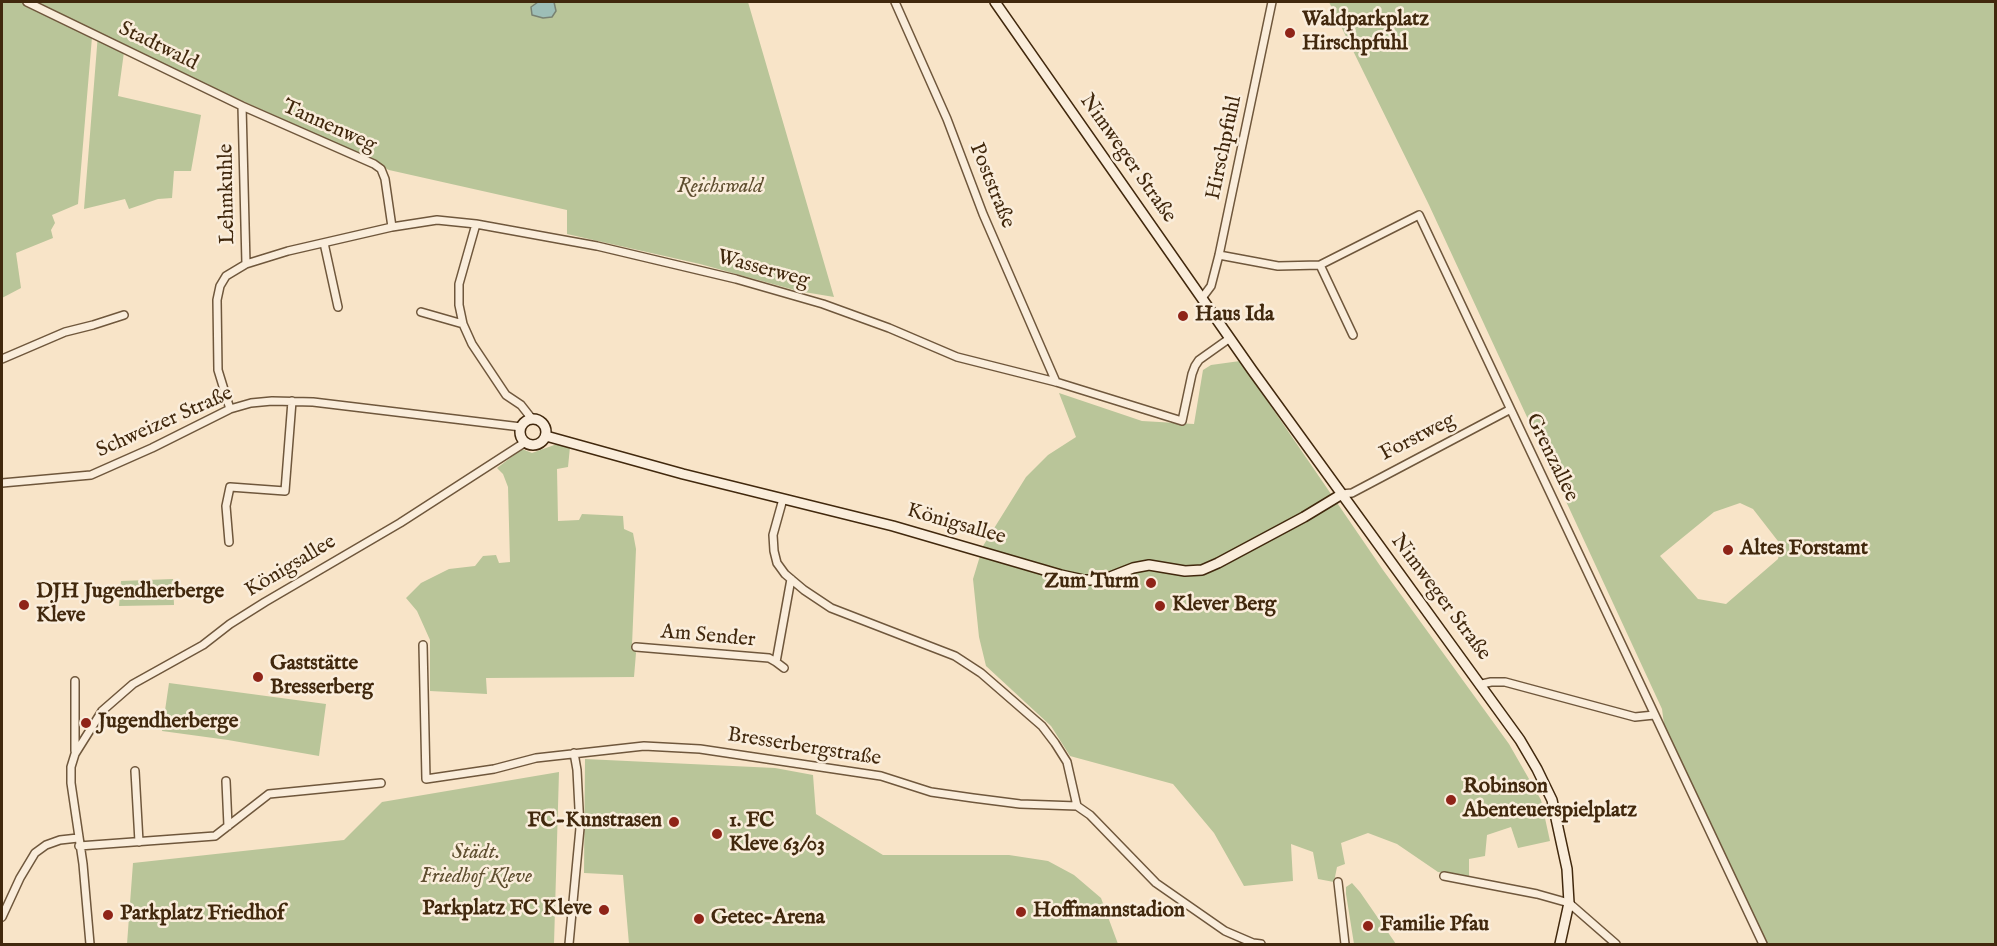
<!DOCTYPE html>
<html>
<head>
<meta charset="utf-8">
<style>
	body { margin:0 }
	#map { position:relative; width:1997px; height:946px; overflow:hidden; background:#f8e4c8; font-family:"IM FELL English",serif }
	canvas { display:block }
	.frame { position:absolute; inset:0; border:3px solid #41280d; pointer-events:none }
</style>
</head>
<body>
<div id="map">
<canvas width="1997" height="946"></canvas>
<div class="frame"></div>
</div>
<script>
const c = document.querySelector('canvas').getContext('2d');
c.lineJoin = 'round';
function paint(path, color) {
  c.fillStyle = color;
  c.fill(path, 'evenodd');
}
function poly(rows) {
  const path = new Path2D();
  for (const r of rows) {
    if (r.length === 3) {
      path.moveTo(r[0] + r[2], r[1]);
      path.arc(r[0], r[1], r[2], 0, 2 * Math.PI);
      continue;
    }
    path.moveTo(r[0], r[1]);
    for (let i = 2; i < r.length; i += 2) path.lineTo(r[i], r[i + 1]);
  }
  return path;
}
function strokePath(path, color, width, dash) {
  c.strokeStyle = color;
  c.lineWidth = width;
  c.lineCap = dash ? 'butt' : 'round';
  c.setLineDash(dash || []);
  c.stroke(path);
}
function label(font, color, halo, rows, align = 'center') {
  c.font = font + ' "IM FELL English",serif';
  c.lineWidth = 5;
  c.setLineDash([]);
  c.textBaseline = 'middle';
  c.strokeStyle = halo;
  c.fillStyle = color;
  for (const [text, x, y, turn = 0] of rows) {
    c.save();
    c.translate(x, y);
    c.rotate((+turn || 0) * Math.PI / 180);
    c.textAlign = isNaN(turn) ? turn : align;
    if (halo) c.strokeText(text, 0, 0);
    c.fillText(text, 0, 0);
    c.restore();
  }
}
paint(poly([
	[2,2,22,2,92,37,78,204,52,215,55,223,51,230,53,238,16,253,21,288,2,298],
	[38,2,538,2,531,7,556,11,554,2,748,2,834,297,798,291,700,264,567,234,567,210,389,170,336,143,178,72,124,52,118,96,201,115,191,171,174,171,172,198,158,199,129,209,125,199,84,209,98,34],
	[1329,2,1995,2,1995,944,1767,944,1666,739,1662,709,1429,205],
	[1740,503,1753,509,1781,545,1778,559,1726,604,1698,599,1660,556,1714,512],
	[1240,361,1383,570,1509,744,1541,800,1550,841,1518,848,1511,827,1487,835,1485,856,1469,859,1469,876,1438,872,1397,844,1368,833,1341,843,1345,864,1337,867,1334,882,1318,879,1313,852,1291,844,1293,881,1244,886,1214,833,1173,784,1070,756,1051,726,986,666,979,637,973,579,983,546,1026,477,1048,455,1076,437,1059,393,1142,421,1194,424,1203,370,1211,365],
	[557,444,570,447,568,467,557,469,558,521,579,520,582,514,623,516,624,529,633,533,636,549,632,645,636,653,634,677,486,678,487,694,430,691,430,640,417,611,406,598,421,583,449,569,475,566,483,556,496,555,499,563,510,562,508,487,503,474,497,468,522,449,532,453],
	[173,579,174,605,119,606,121,581],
	[169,683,326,704,319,756,228,740,162,731],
	[585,759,775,768,813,775,816,814,883,855,1009,855,1048,861,1074,875,1101,898,1118,944,629,944,623,875,584,873],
	[559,772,554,944,127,944,133,863,344,840,382,802],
	[1352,883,1360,892,1396,944,1354,944,1346,894,1346,887]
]), '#b9c599');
const water = poly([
	[538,2,554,2,556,11,552,17,543,18,532,15,531,7,538,2]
]);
paint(water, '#9dbeb7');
strokePath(water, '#788273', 1.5);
const street = poly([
	[27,2,242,106,374,164,381,169,385,179,392,227],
	[895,2,947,119,983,214,1056,382],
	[476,224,459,284,459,305,463,324,472,344,506,395,521,405,532,419],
	[324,243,338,307],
	[1219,255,1278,266,1320,265,1419,215,1763,944],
	[246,264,288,251,392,227,437,220,476,224,597,246,736,279,823,304,889,328,957,357,1056,382,1182,421,1192,374,1195,366,1199,360,1230,338],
	[1320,265,1353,335],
	[1202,298,1211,286,1219,255,1272,2],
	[421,312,463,324],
	[2,359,65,332,93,325,124,315],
	[230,409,218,370,217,300,220,286,226,276,246,264,242,106],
	[2,483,91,475,152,448,230,409,251,403,272,401,313,402,521,427],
	[1342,494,1352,493,1509,410],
	[783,499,773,535,774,551,777,563,785,574,804,590,831,608,955,656,981,673,1042,726,1055,743,1067,762,1077,806],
	[229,542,226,506,230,487,285,491,292,401],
	[423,645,426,779,494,769,536,758,644,746,700,749,881,776,931,792,973,798,1020,804,1077,806,1090,815,1156,883,1225,931,1253,943,1261,944],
	[636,647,769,658,776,662],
	[784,668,776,662,791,579],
	[75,681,75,751],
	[1482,684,1491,682,1505,682,1635,717,1654,715],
	[135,771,139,842],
	[226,781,228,826],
	[79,846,215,836,269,794,381,783],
	[1444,876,1537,894,1569,903,1616,944],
	[1338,882,1345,944],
	[2,917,20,878,35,853,46,845,60,840,78,838],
	[90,944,83,864,71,783,71,767,75,754,102,711,133,684,203,645,230,624,265,602,400,523,524,443],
	[569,944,580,828,577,770,574,753]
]);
const secondary = poly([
	[995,2,1252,370,1520,740,1537,769,1552,800,1567,869,1569,903,1560,944],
	[533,432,13],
	[546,436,683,474,893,526,1061,575,1084,580,1095,580,1110,577,1133,568,1149,565,1185,571,1202,570,1218,563,1304,517,1342,494]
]);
strokePath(street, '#6f573c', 10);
strokePath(secondary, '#41280d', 12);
strokePath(street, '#faeddb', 7);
strokePath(secondary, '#faeddb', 9);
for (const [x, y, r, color] of [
	[1290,33,6,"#8f2418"],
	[1183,316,6,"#8f2418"],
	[1728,550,6,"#8f2418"],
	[1151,583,6,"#8f2418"],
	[24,605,6,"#8f2418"],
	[1160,606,6,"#8f2418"],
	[258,677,6,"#8f2418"],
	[86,723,6,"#8f2418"],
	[1451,800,6,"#8f2418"],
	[674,822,6,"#8f2418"],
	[717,834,6,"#8f2418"],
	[604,910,6,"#8f2418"],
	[1021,912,6,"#8f2418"],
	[108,915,6,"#8f2418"],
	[699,919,6,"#8f2418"],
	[1368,926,6,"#8f2418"]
]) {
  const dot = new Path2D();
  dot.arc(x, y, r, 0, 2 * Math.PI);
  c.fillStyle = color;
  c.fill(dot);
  strokePath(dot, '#faeddb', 2);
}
label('bold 21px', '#41280d', '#faeddb', [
	["Waldparkplatz",1302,21],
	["Hirschpfuhl",1302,45],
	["Haus Ida",1195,316],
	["Altes Forstamt",1740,550],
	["Zum Turm",1139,583,"right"],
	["DJH Jugendherberge",36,593],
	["Kleve",36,617],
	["Klever Berg",1172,606],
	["Gaststätte",270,665],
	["Bresserberg",270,689],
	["Jugendherberge",98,723],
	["Robinson",1463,788],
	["Abenteuerspielplatz",1463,812],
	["FC-Kunstrasen",662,822,"right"],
	["1. FC",729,822],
	["Kleve 63/03",729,846],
	["Parkplatz FC Kleve",592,910,"right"],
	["Hoffmannstadion",1033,912],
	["Parkplatz Friedhof",120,915],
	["Getec-Arena",711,919],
	["Familie Pfau",1380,926]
], 'left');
label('21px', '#41280d', '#faeddb', [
	["Stadtwald",158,47,26],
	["Tannenweg",329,127,24],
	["Hirschpfuhl",1225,148,-78],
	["Nimweger Straße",1127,159,55],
	["Poststraße",991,186,68],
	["Lehmkuhle",228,194,-91],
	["Wasserweg",763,270,15],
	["Schweizer Straße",165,423,-24],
	["Forstweg",1418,438,-27],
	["Grenzallee",1551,458,64],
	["Königsallee",956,525,16],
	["Königsallee",291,567,-31],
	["Nimweger Straße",1440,598,53],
	["Am Sender",708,637,5],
	["Bresserbergstraße",804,748,9]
]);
label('italic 21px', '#5f4f30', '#faeddb', [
	["Reichswald",720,188],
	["Städt.",476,854],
	["Friedhof Kleve",476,878]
]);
</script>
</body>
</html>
